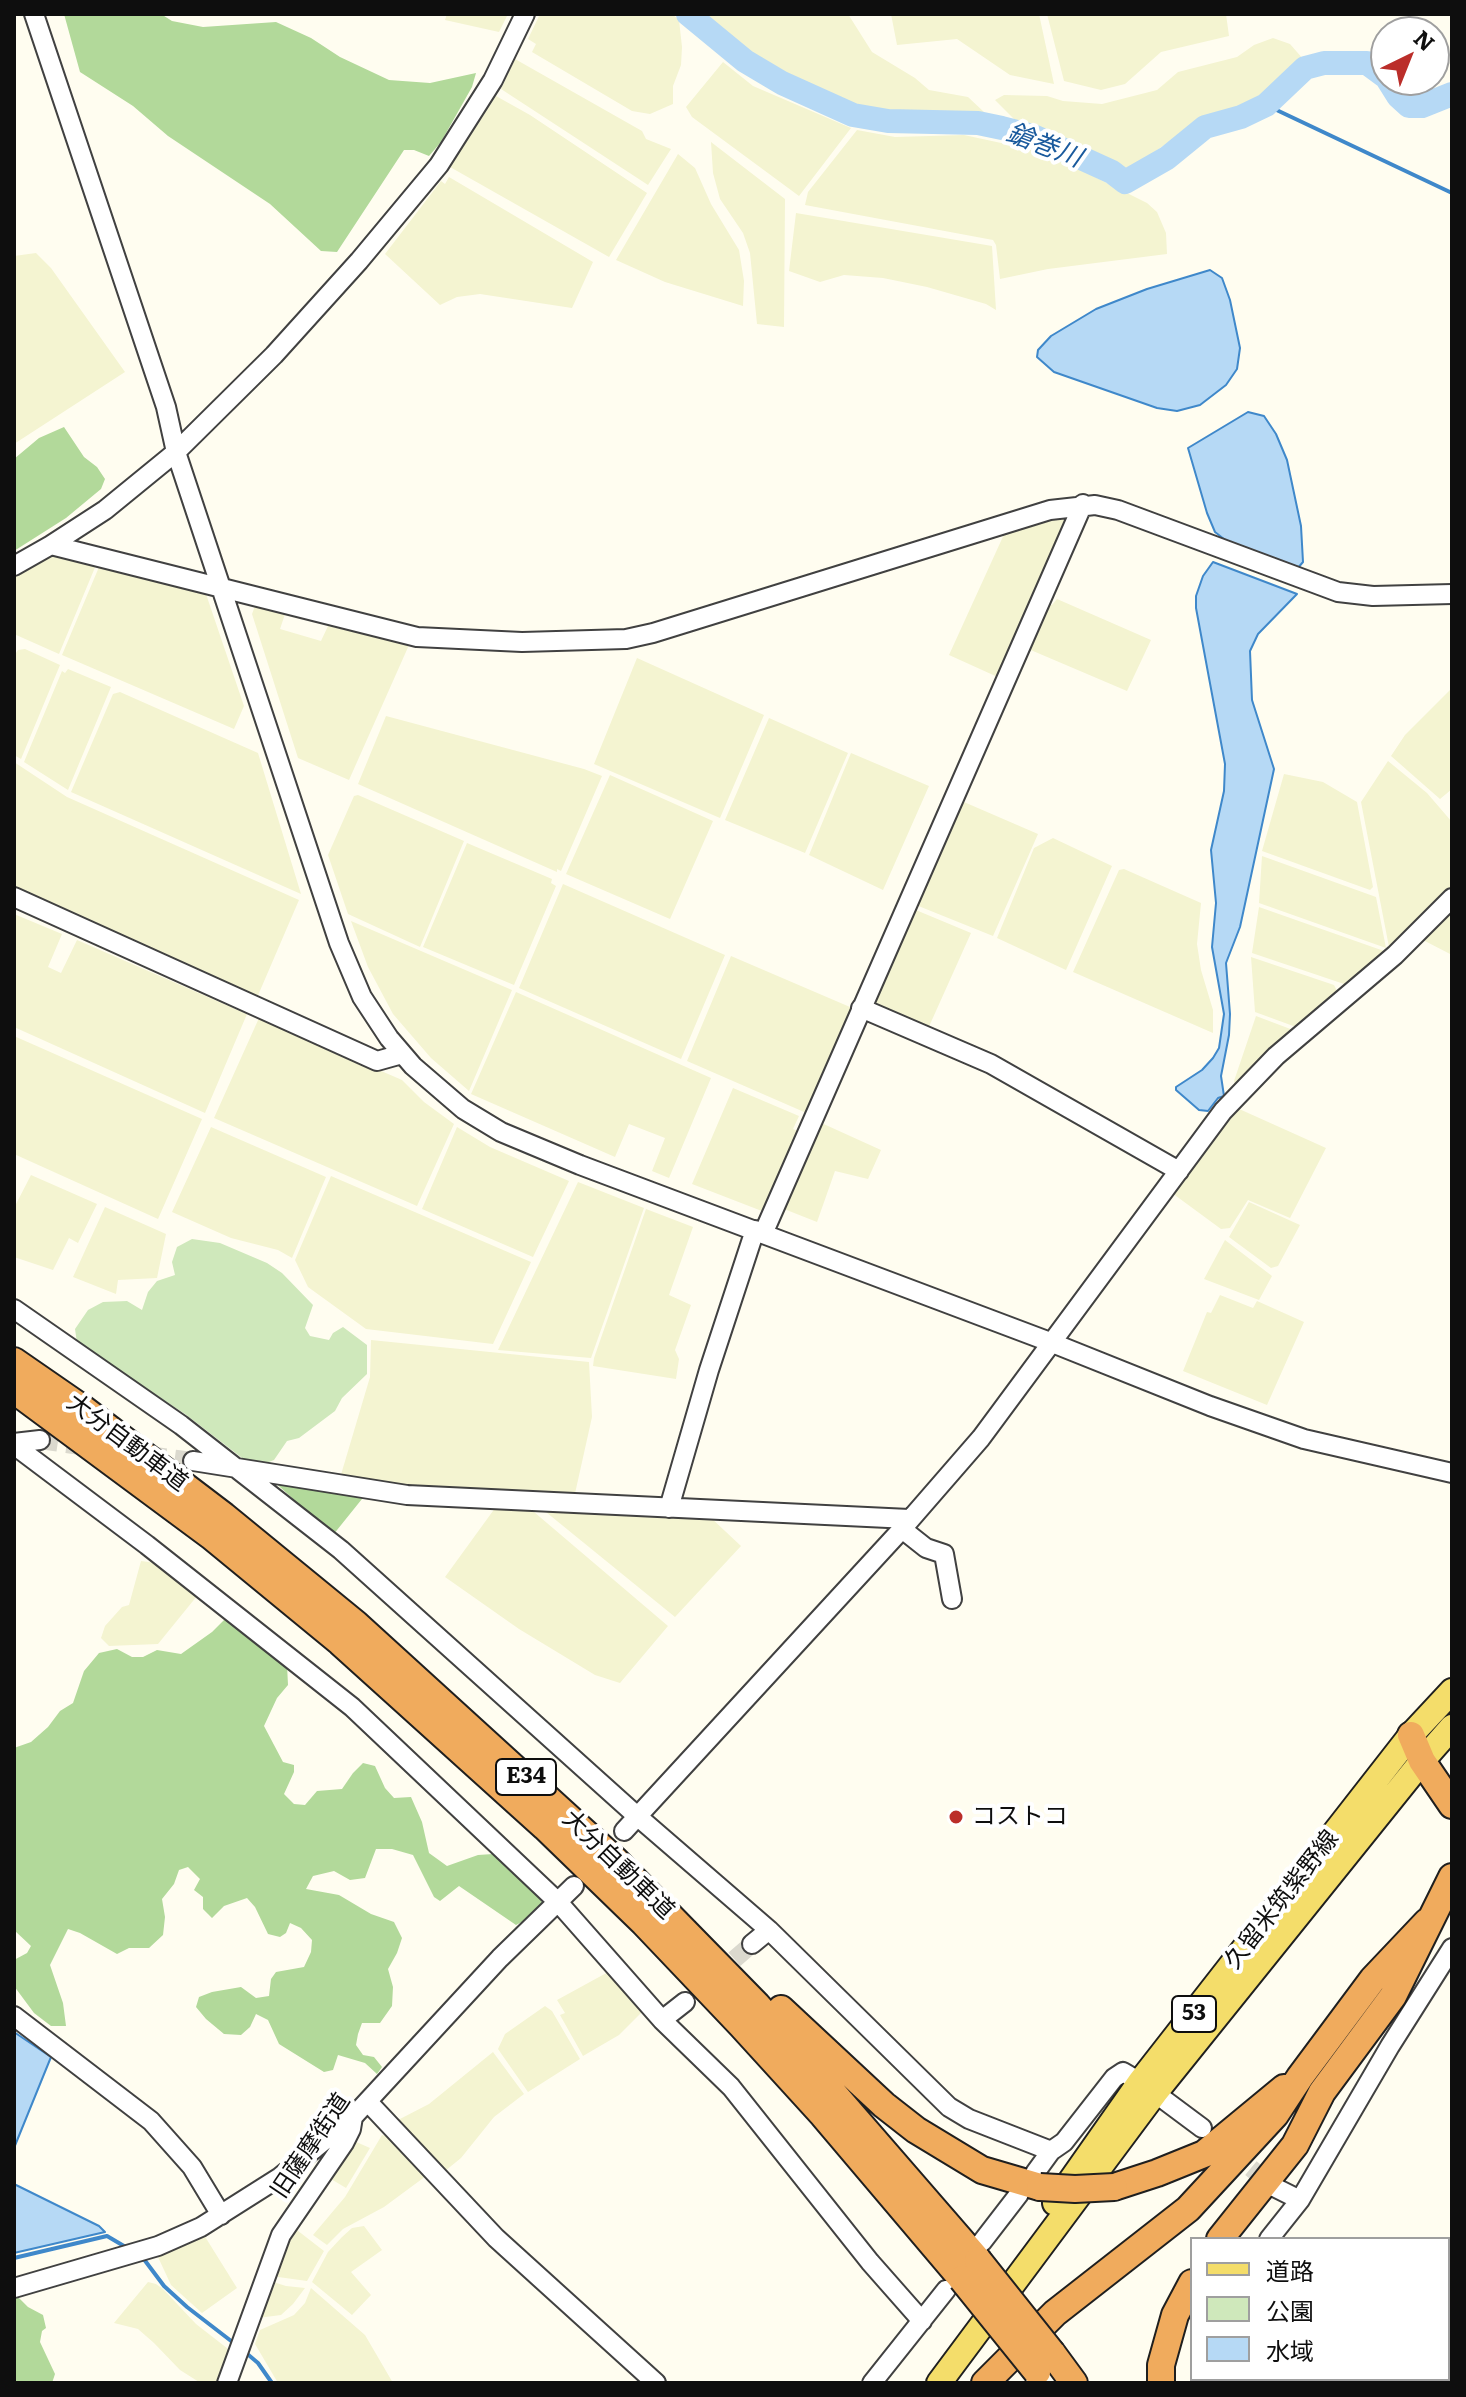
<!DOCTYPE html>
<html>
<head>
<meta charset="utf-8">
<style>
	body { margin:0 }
	#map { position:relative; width:1466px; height:2397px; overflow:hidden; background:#fffdf0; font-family:Literata,"Noto Sans JP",serif }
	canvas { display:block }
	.frame { position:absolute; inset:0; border:16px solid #0e0e0e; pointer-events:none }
	.legend { position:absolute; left:1190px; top:2237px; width:260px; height:144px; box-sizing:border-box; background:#fff; border:2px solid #9f9f9f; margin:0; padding:10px 14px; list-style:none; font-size:24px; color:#0e0e0e }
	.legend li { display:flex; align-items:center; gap:16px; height:40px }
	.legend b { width:40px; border:2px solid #9f9f9f }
	.north { position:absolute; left:1370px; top:16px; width:80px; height:80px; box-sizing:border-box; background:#fff; border:2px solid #9f9f9f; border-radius:50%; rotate:43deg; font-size:22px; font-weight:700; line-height:32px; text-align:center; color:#0e0e0e }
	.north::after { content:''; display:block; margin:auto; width:28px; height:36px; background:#bb2e2a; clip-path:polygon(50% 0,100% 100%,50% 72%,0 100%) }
</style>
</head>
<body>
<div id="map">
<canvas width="1466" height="2397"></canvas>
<div class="frame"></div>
<ul class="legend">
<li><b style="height:10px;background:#f4dd6a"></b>道路</li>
<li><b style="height:22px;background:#cfe8bb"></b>公園</li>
<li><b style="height:22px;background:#b6d9f5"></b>水域</li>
</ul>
<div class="north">N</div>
</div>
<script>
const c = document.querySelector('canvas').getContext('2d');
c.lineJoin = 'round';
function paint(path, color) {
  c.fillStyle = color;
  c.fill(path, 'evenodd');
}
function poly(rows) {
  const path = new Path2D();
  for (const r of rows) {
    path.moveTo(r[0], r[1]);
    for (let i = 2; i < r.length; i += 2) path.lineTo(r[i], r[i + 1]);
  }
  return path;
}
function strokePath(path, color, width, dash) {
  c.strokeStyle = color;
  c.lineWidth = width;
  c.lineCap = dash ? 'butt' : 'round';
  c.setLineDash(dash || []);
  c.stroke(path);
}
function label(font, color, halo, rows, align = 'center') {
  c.font = font + ' Literata,"Noto Sans JP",serif';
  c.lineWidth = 8;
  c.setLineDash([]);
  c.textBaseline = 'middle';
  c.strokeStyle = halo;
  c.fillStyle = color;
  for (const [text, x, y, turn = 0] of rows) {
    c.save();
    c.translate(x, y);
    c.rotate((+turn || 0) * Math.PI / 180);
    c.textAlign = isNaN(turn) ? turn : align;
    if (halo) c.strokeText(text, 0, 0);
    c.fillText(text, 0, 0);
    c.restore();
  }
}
paint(poly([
	[447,14,508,14,499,32,445,20],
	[540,14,672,14,679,20,682,47,681,65,673,86,673,104,650,114,632,111,532,52,536,44,528,39],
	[701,14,848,14,872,52,915,78,929,90,968,97,984,112,945,115,891,114,824,96,764,66,724,36],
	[891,14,1039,14,1054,84,1010,75,957,39,897,45],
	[1047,14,1226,14,1229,36,1161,52,1125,84,1101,90,1064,81],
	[1273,38,1290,44,1304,60,1262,98,1202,119,1134,166,1122,169,1053,133,1017,122,995,100,1004,95,1047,96,1063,101,1102,104,1157,90,1178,72,1237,57,1254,45],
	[515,59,642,131,646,139,671,149,648,185,501,89],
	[723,62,753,86,851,128,799,196,692,117,686,107],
	[496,96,530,115,647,193,609,257,450,167],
	[857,130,895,137,964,135,1029,149,1071,165,1147,203,1157,212,1166,233,1167,254,1048,269,1000,279,996,245,993,240,805,205,808,192],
	[711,142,785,199,784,327,757,324,750,253,743,233,720,199,713,173],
	[678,154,695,168,711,204,739,250,744,281,743,306,665,282,616,260],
	[449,177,593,262,572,308,480,294,457,297,440,305,385,254,441,181,445,184],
	[796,213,992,246,996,310,986,304,927,287,883,278,844,275,820,282,789,271],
	[36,253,51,268,125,372,14,444,14,256],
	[1073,513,1002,679,949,655,1006,530],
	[48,555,96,565,59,654,14,634,14,574],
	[99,567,206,594,244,706,234,729,62,655],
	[1057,599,1151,640,1127,691,1026,648,1047,603,1052,605],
	[255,606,285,614,280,629,321,641,328,626,409,645,349,780,298,758,252,614],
	[25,649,60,665,21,759,14,755,14,656,18,650],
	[637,658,764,715,720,818,594,764],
	[68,669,111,687,68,790,24,762,62,671,65,673],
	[1452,688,1452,789,1440,799,1391,756,1405,735],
	[120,692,258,753,301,894,71,792,113,694],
	[386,716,584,769,602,776,561,871,557,869,557,872,358,784],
	[769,718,848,753,805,853,725,820],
	[851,753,929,786,883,890,809,855],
	[1388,761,1427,793,1452,822,1452,887,1389,947,1361,802],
	[14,762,67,797,299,900,256,1000,14,889],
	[1284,774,1323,782,1357,802,1373,887,1370,890,1262,851],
	[610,775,713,821,670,919,566,874],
	[358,795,464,841,420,947,348,914,328,855,354,796],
	[957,799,1038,834,993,936,911,903],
	[1053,838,1112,866,1066,970,997,938,1034,848],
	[467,843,552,879,551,883,556,886,514,985,423,947],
	[1262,856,1376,897,1386,948,1259,903],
	[1124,869,1201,903,1197,944,1201,970,1213,1010,1213,1033,1073,972,1119,870],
	[563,884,725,955,681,1059,519,988],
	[1259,907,1384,951,1344,984,1252,953],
	[911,908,971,933,927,1031,868,1005],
	[1452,910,1452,955,1421,939],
	[14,914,62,934,48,967,61,973,77,940,247,1014,205,1113,14,1027],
	[351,921,512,990,469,1091,431,1058,393,1014,368,967],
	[731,956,857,1010,811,1115,687,1061],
	[1251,957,1334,985,1338,993,1296,1027,1255,1012],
	[516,992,711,1078,669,1178,652,1171,665,1138,629,1124,615,1157,471,1094],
	[1256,1016,1293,1030,1235,1084,1234,1081],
	[259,1018,402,1080,424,1102,454,1124,417,1206,214,1118],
	[14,1036,202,1119,158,1219,14,1154],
	[733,1088,799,1116,793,1129,802,1133,767,1213,692,1184],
	[1237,1108,1326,1148,1290,1218,1248,1200,1230,1228,1221,1229,1172,1193],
	[817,1121,881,1150,868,1179,835,1171,817,1222,779,1207],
	[211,1127,326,1177,292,1258,278,1250,231,1238,172,1212],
	[457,1127,490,1147,569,1181,533,1257,422,1209],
	[31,1175,97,1204,78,1243,69,1238,53,1270,14,1257,14,1208],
	[331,1176,531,1262,493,1344,366,1329,308,1287,295,1260],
	[578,1182,644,1208,591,1358,498,1350],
	[1249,1202,1300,1225,1278,1266,1271,1268,1229,1237],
	[105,1207,166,1234,157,1278,118,1280,116,1294,73,1277],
	[646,1209,693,1227,669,1295,691,1305,675,1350,679,1359,676,1379,593,1366,594,1358],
	[1225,1240,1272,1276,1259,1300,1204,1279],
	[1220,1295,1253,1308,1257,1301,1304,1322,1267,1405,1183,1371,1207,1312,1211,1313],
	[371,1340,589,1362,592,1417,574,1498,414,1489,340,1478,370,1377],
	[498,1504,527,1506,668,1626,620,1683,595,1675,519,1629,445,1577],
	[541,1508,709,1516,741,1546,675,1617],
	[141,1561,156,1563,197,1596,158,1644,109,1646,101,1638,105,1626,122,1607,129,1605],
	[610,1971,644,2010,619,2035,583,2056,560,2015,565,2013,557,2000],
	[545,2006,552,2011,580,2059,528,2092,498,2049,505,2034],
	[493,2052,524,2094,494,2117,461,2158,445,2171,398,2120,429,2104],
	[382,2135,389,2137,426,2176,384,2207,343,2229,327,2245,313,2235,345,2197],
	[354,2141,370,2148,346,2188,326,2176],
	[364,2226,382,2250,351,2272,371,2295,352,2315,312,2282,328,2252,342,2237,352,2228],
	[293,2227,324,2251,307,2281,271,2276],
	[204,2235,237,2288,202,2313,171,2285,158,2257],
	[270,2281,286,2286,305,2288,293,2304,281,2315,258,2318],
	[148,2282,156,2284,163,2289,196,2324,232,2352,218,2383,199,2382,180,2370,154,2343,138,2329,114,2323],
	[311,2288,365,2335,393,2383,278,2383,255,2344,260,2330,294,2315,305,2303]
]), '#f4f4d1');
paint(poly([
	[192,1239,220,1243,267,1263,282,1273,313,1305,305,1328,310,1336,329,1340,333,1333,343,1327,367,1345,367,1374,342,1398,335,1411,299,1438,287,1441,274,1460,261,1465,246,1461,185,1414,77,1343,75,1329,88,1310,103,1302,127,1301,142,1310,148,1292,157,1281,175,1275,172,1262,177,1247]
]), '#cfe8bb');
paint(poly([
	[64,14,161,14,172,21,203,27,276,22,311,38,340,57,389,80,430,83,476,73,472,87,441,142,429,156,414,150,404,150,337,252,321,251,270,204,168,136,133,106,80,72],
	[64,427,84,457,97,467,105,479,101,489,66,518,14,551,14,459,39,438],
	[270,1478,366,1494,333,1535],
	[225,1619,235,1624,287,1665,288,1685,277,1698,264,1726,283,1762,294,1765,294,1772,284,1794,294,1804,305,1805,317,1791,342,1789,353,1773,363,1763,375,1766,385,1788,394,1798,411,1797,422,1822,429,1853,447,1866,478,1855,493,1854,535,1892,542,1902,537,1914,516,1925,459,1886,440,1901,434,1897,413,1855,392,1849,376,1849,365,1878,350,1880,334,1871,313,1876,306,1889,339,1895,371,1914,394,1922,402,1938,397,1953,388,1969,393,1987,392,2006,380,2023,362,2023,358,2034,356,2045,363,2055,374,2057,382,2067,377,2074,365,2063,338,2055,333,2070,324,2072,279,2044,268,2020,256,2014,250,2027,241,2035,224,2034,206,2019,196,2007,199,1997,212,1992,241,1987,256,1998,269,1996,271,1979,276,1972,304,1967,311,1952,312,1940,301,1928,290,1923,286,1933,280,1937,268,1934,255,1907,247,1898,224,1906,212,1918,203,1909,203,1897,194,1890,200,1879,188,1867,179,1870,174,1884,162,1899,165,1917,163,1935,149,1948,129,1948,117,1954,80,1933,68,1929,50,1965,63,2003,66,2026,51,2026,34,2013,14,1986,14,1960,27,1953,31,1946,14,1930,14,1748,31,1742,48,1727,60,1711,73,1703,84,1671,99,1653,117,1649,132,1657,143,1657,157,1650,181,1654,212,1632],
	[14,2293,28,2307,43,2315,46,2328,42,2331,40,2342,55,2374,52,2383,14,2383]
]), '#b2d99a');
const water = poly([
	[1210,270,1222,278,1230,300,1240,348,1237,369,1226,385,1200,405,1177,411,1157,408,1054,372,1037,357,1038,350,1051,336,1096,309,1147,289,1210,270],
	[1248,412,1264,416,1276,434,1287,460,1301,526,1303,562,1297,569,1229,543,1215,532,1207,513,1188,448,1248,412],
	[1213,562,1297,594,1258,634,1250,651,1252,700,1274,769,1240,927,1226,963,1230,1014,1229,1035,1221,1076,1224,1096,1218,1098,1208,1111,1199,1110,1176,1090,1176,1087,1202,1070,1213,1058,1219,1048,1224,1014,1212,947,1216,903,1211,850,1224,791,1225,764,1196,608,1196,596,1203,576,1213,562],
	[14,2032,51,2057,14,2148,14,2032],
	[14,2184,99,2226,105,2232,14,2253,14,2184]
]);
paint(water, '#b6d9f5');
strokePath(water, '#3f88ca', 2);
strokePath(poly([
	[1266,105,1452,193],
	[14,2258,107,2236,129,2249],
	[143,2258,164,2286,187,2307,235,2344],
	[245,2352,258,2363,272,2383]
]), '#3f88ca', 4);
strokePath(poly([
	[688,14,745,61,782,83,853,115,888,121,978,123,1002,128,1033,136,1112,172,1125,182,1167,158,1205,127,1241,117,1266,105,1305,68,1324,63,1367,63,1386,77],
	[1388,80,1398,96,1409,106,1422,106,1452,94]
]), '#b6d9f5', 24);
strokePath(poly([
	[40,1440,87,1447],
	[148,1455,193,1461],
	[714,1977,752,1944],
	[1230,2151,1274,2187]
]), '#dbd9ce', 18, [18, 9]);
const minor = poly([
	[34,14,166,407,176,452,339,943,362,997,389,1038,413,1066,463,1109,501,1132,580,1165,1050,1342,1210,1406,1304,1439,1452,1473],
	[51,545,105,510,176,452,274,355,359,261,439,165,493,80,525,14],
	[14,566,51,545,417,637,522,642,626,639,653,633,1050,510,1095,505,1118,510,1338,592,1373,596,1452,594],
	[14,897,377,1061,402,1054],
	[861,1008,991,1064,1179,1171],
	[763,1234,1083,504],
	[14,1309,181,1425,341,1550,637,1816,769,1930,949,2107,969,2119,1051,2151],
	[14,1443,40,1440],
	[14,1445,147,1545,352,1707,558,1902,662,2020,731,2087,870,2262,922,2321],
	[193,1461,407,1495,909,1519],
	[669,1508,709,1370,755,1230],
	[902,1529,926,1548,944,1554,952,1599],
	[624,1831,902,1529,981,1438,1223,1111,1276,1056,1395,955,1452,898],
	[752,1944,769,1930],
	[14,2016,151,2121,192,2167,221,2215],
	[662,2020,685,2002],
	[1155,2093,1202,2128],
	[368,2102,496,2238,656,2383],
	[1035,2173,1051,2151,1064,2142,1114,2078,1123,2072,1140,2082],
	[1274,2187,1300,2200],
	[1269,2239,1300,2200,1390,2046,1452,1948],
	[982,2242,1019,2194],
	[14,2288,158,2246,201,2227,280,2177,353,2117],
	[1201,2379,1201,2383],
	[1262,2379,1263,2383],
	[227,2383,281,2235,344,2143,351,2129,353,2117,500,1958,574,1886],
	[872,2383,946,2290]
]);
const major = poly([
	[1055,2203,1140,2082,1411,1735,1452,1691],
	[939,2383,1155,2093,1422,1761,1452,1727]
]);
const highway = poly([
	[14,1361,82,1408,224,1516,356,1624,614,1859,757,2005,978,2260],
	[14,1390,211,1536,340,1642,545,1827,644,1923,741,2025,823,2115,962,2279],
	[1411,1735,1422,1761,1452,1805],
	[781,2009,884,2105,916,2130,982,2170,1040,2187],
	[1114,2187,1157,2173,1204,2154,1284,2088],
	[1220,2239,1295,2145,1322,2092,1393,1996,1452,1877],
	[1052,2353,1074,2383],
	[985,2383,1055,2313,1188,2209,1275,2115,1300,2077,1373,1979,1427,1922],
	[1161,2383,1161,2365,1175,2315,1192,2283]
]);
strokePath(minor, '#414141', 22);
strokePath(major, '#1f1f1f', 28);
strokePath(highway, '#1f1f1f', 30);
strokePath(minor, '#fff', 18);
strokePath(major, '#f4dd6a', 24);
strokePath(highway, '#f0ab5d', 26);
const highwayBridge = poly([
	[1040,2187,1075,2189,1114,2187],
	[978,2260,1052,2353],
	[962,2279,1037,2372]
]);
strokePath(highwayBridge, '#1f1f1f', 30, []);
strokePath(highwayBridge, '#f0ab5d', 26);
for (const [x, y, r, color] of [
	[956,1817,8,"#bb2e2a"]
]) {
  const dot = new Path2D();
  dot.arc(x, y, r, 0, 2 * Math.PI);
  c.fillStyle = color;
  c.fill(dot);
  strokePath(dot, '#fff', 3);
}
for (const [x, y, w] of [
	[526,1777,60],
	[1194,2014,44]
]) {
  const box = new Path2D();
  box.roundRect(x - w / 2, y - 18, w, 36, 6);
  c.fillStyle = '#fff';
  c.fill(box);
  strokePath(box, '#0e0e0e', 2);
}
label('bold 22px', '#0e0e0e', null, [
	["E34",526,1777],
	["53",1194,2014]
]);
label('24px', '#0e0e0e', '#fff', [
	["大分自動車道",127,1443,37],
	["大分自動車道",618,1865,44],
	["久留米筑紫野線",1282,1900,-52],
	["旧薩摩街道",311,2146,-56]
]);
label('24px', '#0e0e0e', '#fff', [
	["コストコ",972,1817]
], 'left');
label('italic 26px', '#1a5a9d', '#fff', [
	["鎗巻川",1044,146,21]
]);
</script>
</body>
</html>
